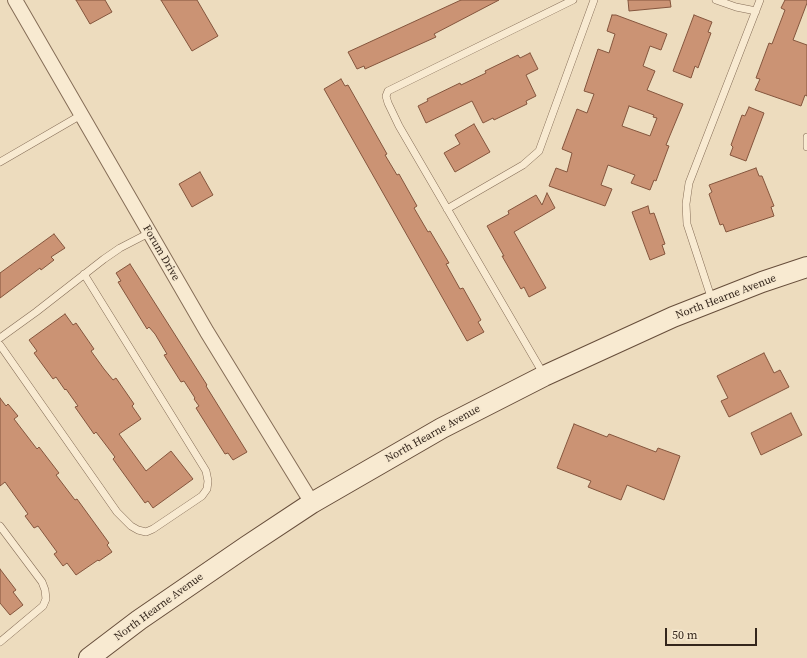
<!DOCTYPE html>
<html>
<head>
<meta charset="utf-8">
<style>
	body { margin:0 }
	#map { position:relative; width:807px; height:658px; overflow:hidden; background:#eddcbe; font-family:"Source Serif 4",serif }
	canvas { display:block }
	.scale { position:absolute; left:665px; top:628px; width:92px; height:18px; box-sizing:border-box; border:2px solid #34261c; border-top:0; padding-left:5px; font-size:12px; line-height:14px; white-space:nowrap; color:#34261c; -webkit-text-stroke:3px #f5e7ce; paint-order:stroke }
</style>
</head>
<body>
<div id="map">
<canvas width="807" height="658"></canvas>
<div class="scale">50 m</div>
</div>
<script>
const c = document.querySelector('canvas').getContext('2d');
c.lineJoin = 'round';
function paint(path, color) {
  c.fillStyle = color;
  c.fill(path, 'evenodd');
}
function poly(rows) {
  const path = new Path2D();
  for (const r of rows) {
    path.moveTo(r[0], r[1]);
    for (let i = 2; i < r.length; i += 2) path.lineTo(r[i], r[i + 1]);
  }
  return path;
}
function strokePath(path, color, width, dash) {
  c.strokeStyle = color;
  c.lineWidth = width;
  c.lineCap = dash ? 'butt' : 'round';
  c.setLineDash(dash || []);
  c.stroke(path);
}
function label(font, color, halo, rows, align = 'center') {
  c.font = font + ' "Source Serif 4",serif';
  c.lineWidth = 3;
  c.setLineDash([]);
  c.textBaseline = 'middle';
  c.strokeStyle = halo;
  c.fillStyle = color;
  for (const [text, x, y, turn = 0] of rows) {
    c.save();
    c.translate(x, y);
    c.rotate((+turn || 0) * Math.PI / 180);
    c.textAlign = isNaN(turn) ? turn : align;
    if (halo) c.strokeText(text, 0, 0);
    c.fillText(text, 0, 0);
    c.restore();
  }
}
const building = poly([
	[76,0,105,0,112,12,90,24,76,0],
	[161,0,197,0,218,36,192,51,161,0],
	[461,0,499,0,434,34,436,37,365,69,364,66,357,69,348,52,461,0],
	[628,0,670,0,671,7,629,11,628,0],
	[785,0,807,0,807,3,793,40,807,45,807,96,805,95,801,106,755,90,760,79,756,78,769,43,772,44,785,10,781,8,785,0],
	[612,15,616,15,667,34,661,50,650,46,643,66,655,71,647,90,683,104,666,145,669,146,656,181,654,180,650,190,631,183,635,175,608,165,601,185,612,189,605,206,549,186,556,168,567,172,572,153,562,149,577,109,587,113,594,94,584,91,598,49,609,53,615,34,607,31,612,15],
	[629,106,654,115,653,117,657,118,650,136,622,126,629,106],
	[694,15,712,22,708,32,711,33,698,68,695,66,691,78,673,71,694,15],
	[530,53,538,69,526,75,536,96,526,101,527,104,494,120,493,118,483,123,472,101,426,123,418,106,428,101,427,99,460,83,461,85,486,73,485,71,518,55,520,58,530,53],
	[341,79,345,86,348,85,387,154,385,155,397,175,399,174,417,206,414,208,428,232,430,231,449,263,446,264,460,289,463,288,481,320,478,322,484,332,467,341,324,89,341,79],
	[749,107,764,113,746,161,730,155,733,147,731,145,742,115,745,116,749,107],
	[474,124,490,152,455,172,444,153,460,144,455,135,474,124],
	[756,168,759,176,762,176,774,206,771,207,774,216,726,232,723,224,720,225,709,194,712,192,709,185,756,168],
	[200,172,213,195,192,207,179,184,200,172],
	[547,193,555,208,514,232,546,288,529,297,524,287,521,289,502,256,504,256,487,226,509,214,508,211,536,195,542,205,547,193],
	[648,206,650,214,654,213,665,244,662,245,665,254,650,260,632,212,648,206],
	[54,234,65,248,51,257,54,260,41,270,40,268,0,298,0,273,54,234],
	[130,264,207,385,206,386,247,452,233,460,228,453,225,454,196,408,199,406,194,399,195,398,184,381,181,382,164,355,167,354,155,334,149,327,147,329,118,282,121,281,116,273,130,264],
	[65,314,73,325,76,323,94,349,91,351,104,369,113,380,116,378,134,404,132,406,141,419,119,434,146,471,171,451,193,479,153,508,148,501,145,503,113,459,115,457,96,432,94,434,75,407,78,406,66,389,65,390,56,377,53,379,34,353,37,351,29,340,65,314],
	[764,353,774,373,780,370,789,387,729,417,721,401,728,398,717,376,764,353],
	[0,398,6,406,8,404,18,416,14,419,37,449,39,447,59,473,56,475,75,500,77,499,109,543,107,545,112,552,99,561,98,560,76,575,67,563,63,566,54,554,57,552,38,526,34,528,25,516,28,514,5,482,0,486,0,398],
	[791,413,802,435,761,455,751,433,791,413],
	[574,424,607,437,609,434,656,452,658,448,680,456,664,500,627,485,621,500,588,487,591,481,557,468,574,424],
	[0,569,16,590,13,592,23,605,10,615,0,603,0,569]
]);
paint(building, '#cb9374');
strokePath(building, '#84553d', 1);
const lane = poly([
	[716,0,736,7,756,11],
	[807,137,807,147],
	[0,162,81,115],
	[447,209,523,165,539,151,594,0],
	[712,300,687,224,686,204,689,183,760,0],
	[0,338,36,312,104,259,120,248,149,233],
	[0,345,117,512,131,526,138,530,146,532,153,529,202,496,207,489,208,481,206,471,203,466,84,274],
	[544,375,399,126,388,103,386,96,388,91,573,0],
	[0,526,42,582,45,590,46,599,43,606,0,642]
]);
const street = poly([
	[15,0,207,332,312,503]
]);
const secondary = poly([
	[89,658,139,620,247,546,312,503,442,428,544,376,673,317,762,282,807,267]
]);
strokePath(lane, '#856d57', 8);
strokePath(street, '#856d57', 16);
strokePath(secondary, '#674e3b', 22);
strokePath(lane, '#f8ead1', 7);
strokePath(street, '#f8ead1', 14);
strokePath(secondary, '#f8ead1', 20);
label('11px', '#34261c', '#f5e7ce', [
	["Forum Drive",161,253,60],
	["North Hearne Avenue",726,297,-21],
	["North Hearne Avenue",433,434,-29],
	["North Hearne Avenue",159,607,-36]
]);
</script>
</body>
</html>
